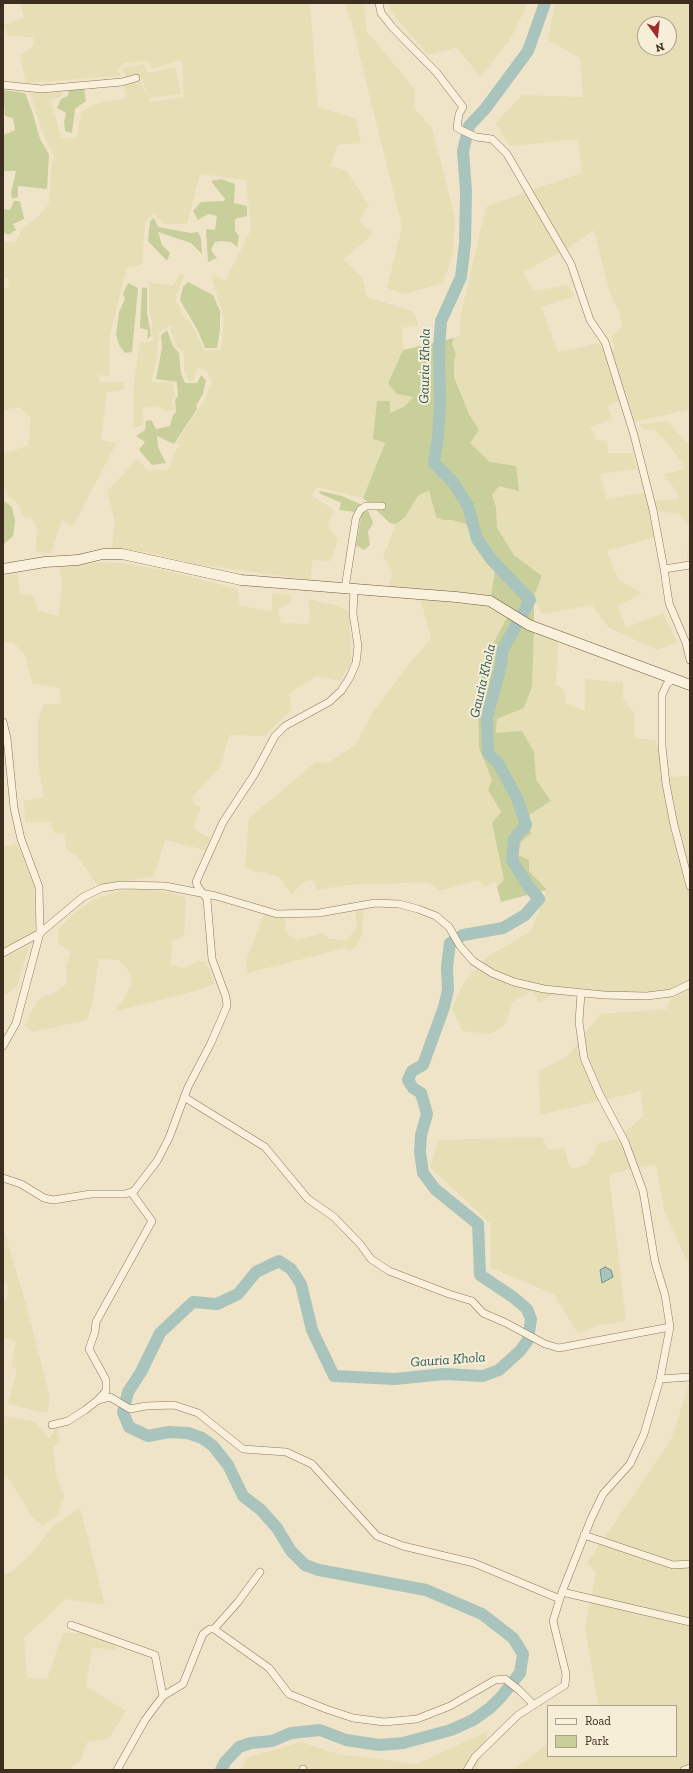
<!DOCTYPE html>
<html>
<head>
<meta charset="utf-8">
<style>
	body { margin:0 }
	#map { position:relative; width:693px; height:1773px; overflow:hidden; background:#f0e4c8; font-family:"Zilla Slab",serif }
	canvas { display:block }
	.frame { position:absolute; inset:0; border:4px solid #3d2e20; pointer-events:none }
	.legend { position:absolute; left:547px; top:1705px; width:130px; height:52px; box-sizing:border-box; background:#f7eed8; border:1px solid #ada18e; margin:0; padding:5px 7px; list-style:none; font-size:12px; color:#3d2e20 }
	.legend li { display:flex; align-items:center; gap:8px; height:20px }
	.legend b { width:20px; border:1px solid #ada18e }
	.north { position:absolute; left:637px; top:16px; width:40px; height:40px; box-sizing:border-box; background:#f7eed8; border:1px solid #ada18e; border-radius:50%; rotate:165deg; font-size:11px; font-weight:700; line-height:16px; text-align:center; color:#3d2e20 }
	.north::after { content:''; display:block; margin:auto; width:14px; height:18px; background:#9e2a2b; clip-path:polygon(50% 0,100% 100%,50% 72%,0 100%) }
</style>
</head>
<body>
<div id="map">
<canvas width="693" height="1773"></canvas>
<div class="frame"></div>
<ul class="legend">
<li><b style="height:5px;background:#faf1dc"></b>Road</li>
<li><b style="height:11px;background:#c9cf9b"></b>Park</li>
</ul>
<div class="north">N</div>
</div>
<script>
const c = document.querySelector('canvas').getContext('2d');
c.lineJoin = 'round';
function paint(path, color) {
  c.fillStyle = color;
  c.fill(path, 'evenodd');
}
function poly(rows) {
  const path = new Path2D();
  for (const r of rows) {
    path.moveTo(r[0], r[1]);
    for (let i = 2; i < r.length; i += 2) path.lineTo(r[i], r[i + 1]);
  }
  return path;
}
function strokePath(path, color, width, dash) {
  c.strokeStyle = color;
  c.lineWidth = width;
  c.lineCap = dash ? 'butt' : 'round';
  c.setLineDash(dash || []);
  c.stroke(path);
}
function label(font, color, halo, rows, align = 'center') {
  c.font = font + ' "Zilla Slab",serif';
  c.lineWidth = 4;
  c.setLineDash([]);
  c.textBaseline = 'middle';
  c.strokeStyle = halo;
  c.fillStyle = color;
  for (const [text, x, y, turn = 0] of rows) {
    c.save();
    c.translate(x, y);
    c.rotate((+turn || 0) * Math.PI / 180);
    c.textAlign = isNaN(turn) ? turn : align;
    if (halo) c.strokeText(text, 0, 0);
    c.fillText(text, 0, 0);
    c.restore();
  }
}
paint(poly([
	[20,3,310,3,318,107,356,119,361,143,338,145,330,166,346,170,369,205,359,221,373,234,344,259,362,277,367,297,414,312,418,325,402,328,403,350,388,383,413,397,405,406,389,413,375,427,373,439,385,443,363,498,316,487,313,496,334,510,327,525,338,539,331,561,312,560,311,580,195,564,152,553,112,548,115,521,107,491,138,459,147,470,168,470,175,452,180,445,176,443,202,404,212,382,205,370,198,368,193,381,189,381,184,371,184,353,176,346,170,329,173,327,171,325,159,332,157,356,151,382,173,382,175,396,171,401,174,410,165,411,157,406,142,408,144,424,133,428,134,382,140,343,154,341,151,328,153,325,149,310,149,282,173,286,180,274,184,276,175,298,186,320,189,319,204,350,221,350,224,318,211,274,225,281,251,230,246,180,200,174,187,224,164,224,153,213,145,222,142,265,127,267,110,335,109,376,100,375,99,382,123,382,124,390,107,392,101,440,116,444,73,526,62,520,51,553,36,552,37,527,31,518,24,517,16,501,9,497,3,488,3,453,28,446,31,419,20,407,3,410,3,288,8,288,9,278,3,279,3,242,16,242,21,230,39,216,49,204,52,161,55,158,42,132,30,93,62,92,63,96,51,100,61,138,77,138,81,112,98,103,127,98,123,84,140,81,148,97,142,78,127,81,123,68,144,64,148,73,175,67,181,94,148,98,150,102,184,97,182,61,173,62,152,69,148,61,124,63,118,70,121,76,26,83,20,56,34,45,33,37,8,36,3,25,24,18],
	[344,3,364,3,366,30,415,90,414,108,432,128,455,217,453,253,443,283,405,294,387,288,402,227,352,24],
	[388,3,528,3,510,40,480,77,457,47,428,55,392,13],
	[555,3,690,3,690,409,630,423,622,400,608,406,612,419,590,427,596,439,607,441,608,453,633,453,636,469,600,474,607,499,648,492,658,536,607,551,619,580,642,593,618,606,626,628,663,613,677,642,658,650,609,628,592,605,541,614,534,596,542,576,514,555,496,528,496,507,492,495,499,486,490,462,469,443,479,430,469,414,454,377,454,362,456,354,452,344,454,338,460,335,460,318,486,207,534,189,582,173,578,139,510,146,496,123,522,95,583,97,580,58,548,40],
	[645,24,669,24,669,48,645,48],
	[594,230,610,293,619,311,622,327,611,337,615,348,608,353,605,342,558,352,541,307,574,296,568,285,534,291,523,272,566,249],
	[667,421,687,443,690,443,690,560,687,560,689,525,679,514,658,511,655,501,677,499,678,493,664,475,685,468,670,446,655,430,642,429,640,424],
	[429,490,444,520,452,520,466,524,495,571,490,601,510,612,495,640,480,679,478,696,479,748,492,780,488,790,501,812,492,823,504,881,497,887,495,881,484,887,478,880,440,891,429,882,348,885,317,890,313,880,303,882,292,895,279,877,245,868,249,818,316,762,328,763,355,745,372,714,402,673,431,638,419,594,389,590,389,582,393,573,383,557,396,524,405,517,418,496],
	[102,562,128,564,172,572,238,589,239,605,272,612,272,593,291,595,290,603,278,609,281,623,308,624,310,616,308,599,338,606,349,611,351,663,340,681,316,676,289,694,292,709,265,736,229,735,221,766,193,796,194,804,201,807,193,829,210,838,205,850,165,840,154,876,98,886,77,856,67,850,64,834,54,833,51,822,25,822,24,801,44,797,38,763,38,721,44,704,61,704,60,688,32,683,25,655,13,642,3,643,3,577,18,573,20,595,32,594,39,611,59,616,62,582,59,567],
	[534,632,558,641,556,685,564,690,566,703,585,711,585,679,623,683,623,700,634,712,635,738,655,740,668,777,690,776,690,1268,664,1210,656,1164,609,1174,626,1321,595,1326,578,1334,554,1294,491,1268,491,1224,430,1167,439,1140,542,1137,548,1150,564,1148,570,1169,587,1165,599,1143,618,1139,643,1116,641,1091,540,1115,539,1071,568,1056,600,1014,667,1009,671,998,552,995,539,1002,533,990,512,1002,506,1024,491,1034,462,1031,452,1008,464,982,487,957,531,931,547,890,528,871,518,855,521,842,531,834,528,815,551,801,536,779,534,752,496,733,497,719,524,708,532,685],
	[16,844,23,856,34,888,35,932,3,950,3,847],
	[137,889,169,892,186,898,184,936,172,941,171,965,186,968,197,961,206,962,215,984,188,993,116,1011,132,984,129,971,119,960,99,959,92,1004,87,1020,33,1032,25,1025,36,1003,44,996,51,995,67,984,66,968,71,951,58,944,58,930,74,913,93,900,114,892],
	[364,909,362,935,357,946,353,949,347,951,346,948,247,973,246,961,264,914,285,919,286,933,297,940,323,933,329,939,346,940,357,928,355,911],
	[29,946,17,986,3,996,3,959],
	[3,1227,26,1304,50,1398,47,1413,8,1404,17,1370,11,1366,16,1342,3,1337,3,1300,7,1300,8,1285,3,1283],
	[690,1381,690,1770,513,1770,548,1743,548,1756,676,1756,676,1706,596,1706,598,1704,585,1629,596,1573,587,1563,671,1440],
	[3,1416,35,1422,49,1439,57,1427,60,1440,53,1448,56,1476,64,1496,57,1516,43,1526,33,1518,7,1476,3,1481],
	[80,1508,105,1605,66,1599,24,1638,27,1678,47,1679,63,1633,110,1633,117,1651,92,1647,86,1686,126,1711,109,1738,87,1742,81,1760,72,1766,71,1770,3,1770,3,1574,12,1572,31,1554,53,1526],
	[488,1731,477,1770,240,1770,247,1758,301,1742,338,1754,417,1764]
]), '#e6deb5');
paint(poly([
	[84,88,86,101,75,109,72,133,65,131,64,122,66,113,57,108,61,99,68,96,69,89],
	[3,90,25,93,32,111,40,139,49,154,47,189,18,186,18,197,12,199,11,193,16,171,3,171,3,135,15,130,13,118,5,116],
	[221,179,235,184,234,203,247,206,247,216,235,219,235,231,239,236,237,247,231,242,221,241,215,242,211,250,217,258,208,262,206,229,215,230,217,216,208,214,198,220,193,211,201,202,224,201,225,199,211,181],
	[14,201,20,201,24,219,13,224,16,230,8,235,3,232,3,209,10,210],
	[154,218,158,227,191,233,198,232,201,238,202,254,191,243,158,232,162,245,170,253,167,261,148,241,150,221],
	[188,282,213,295,220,311,220,330,217,348,205,348,198,331,180,300,183,287],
	[128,283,138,288,132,352,125,353,119,345,116,335,119,312,125,299,123,294],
	[142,287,147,288,147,313,151,336,147,339,148,330,140,328],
	[167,330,173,346,179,353,181,374,185,383,197,383,201,375,206,380,203,394,196,406,197,409,174,444,157,436,158,447,166,463,152,465,139,450,145,442,136,436,145,430,146,421,151,420,156,429,170,426,173,415,176,412,175,400,178,396,177,382,156,379,162,348,161,335],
	[454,338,452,344,456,354,454,362,454,377,469,414,479,430,470,443,490,462,516,466,519,491,499,486,492,495,496,507,497,528,514,555,542,576,534,596,534,633,532,686,524,708,497,719,496,733,522,731,534,752,536,779,551,801,529,815,531,834,521,842,518,855,529,860,529,871,547,890,501,902,497,887,504,880,492,823,501,812,488,790,492,780,479,748,478,696,480,679,495,640,510,612,490,601,495,571,466,524,452,520,444,520,436,517,429,490,418,496,405,517,396,524,390,523,363,498,385,443,373,439,377,401,390,401,390,413,405,406,413,397,397,394,388,383,403,350],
	[320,491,342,496,362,505,356,512,339,510,341,503,319,493],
	[3,500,12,507,15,521,13,536,3,545],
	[368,510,373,523,368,532,370,545,364,550,356,545,362,512]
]), '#c9cf9b');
const water = poly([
	[605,1267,611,1270,613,1277,602,1283,600,1270,605,1267]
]);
paint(water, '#a9c4bc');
strokePath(water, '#6f938a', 1);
strokePath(poly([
	[221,1770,225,1762,239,1747,251,1743,272,1741,291,1733,320,1730,346,1740,379,1745,403,1743,451,1730,473,1720,490,1708,501,1697,520,1673,523,1654,513,1638,482,1614,426,1590,319,1570,305,1565,291,1551,277,1528,261,1510,243,1496,228,1465,213,1446,202,1438,188,1433,169,1432,148,1436,129,1427,123,1412,128,1392,141,1372,160,1333,193,1302,217,1304,238,1294,256,1272,279,1261,291,1269,301,1284,312,1330,334,1376,395,1379,444,1374,483,1376,499,1370,520,1351,528,1340,531,1319,527,1309,513,1297,480,1275,478,1224,435,1189,423,1173,420,1152,421,1135,427,1114,421,1093,413,1088,408,1080,412,1071,423,1065,444,1007,448,990,447,967,450,943,463,935,503,928,525,915,539,899,528,886,512,860,514,839,526,825,517,798,498,763,488,753,487,717,501,666,502,651,530,600,491,559,477,539,468,506,453,482,434,463,438,437,440,405,439,348,441,321,461,277,465,243,466,191,463,151,469,126,485,109,528,51,545,3]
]), '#a9c4bc', 12);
const street = poly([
	[379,3,381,13,393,28,437,73,463,107,459,114,457,128,476,137,492,139,507,154,571,264,590,320,605,342,634,435,653,510,664,569,669,603,686,643,690,660],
	[3,85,42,89,122,82,136,78],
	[664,569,690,565],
	[345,588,356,518,360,510,366,506,382,506],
	[673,679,667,684,662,695,662,746,666,784,674,825,690,886],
	[3,722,7,738,14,808,21,839,39,887,40,933,16,1023,3,1046],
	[3,953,40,933,83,897,102,888,121,885,165,886,216,896,277,914,319,913,375,903,399,904,418,909,436,916,449,927,460,946,473,961,492,973,514,982,544,989,604,995,647,996,671,993,690,984],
	[184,1097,265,1147,308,1199,334,1217,360,1244,371,1259,389,1271,449,1294,472,1301,483,1313,506,1323,545,1344,559,1348,670,1327],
	[3,1178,21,1184,44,1198,53,1200,91,1194,125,1194,134,1191,157,1161,169,1138,188,1087,211,1043,227,1006,226,997,212,959,207,899,198,887,196,882,223,822,254,775,275,736,285,726,329,702,341,691,350,677,356,663,358,646,353,614,354,589],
	[660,1379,690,1377],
	[98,1400,110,1397,130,1409,146,1406,174,1405,198,1413,243,1449,286,1452,312,1464,377,1536,403,1546,474,1563,560,1599],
	[52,1425,68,1421,85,1410,98,1400,106,1391,106,1380,89,1349,95,1332,96,1322,152,1221,131,1192],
	[584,1535,673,1565,690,1564],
	[562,1592,690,1622],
	[71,1625,155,1655,163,1696],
	[214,1629,238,1602,260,1572],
	[303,1769,303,1770],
	[117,1770,145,1720,163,1696,183,1684,203,1634,210,1629,214,1629,269,1668,289,1694,326,1709,353,1718,384,1722,417,1719,450,1706,495,1680,505,1679,519,1690,534,1705],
	[467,1770,475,1757,518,1715,565,1685,566,1674,553,1621,562,1592,591,1519,603,1494,630,1464,644,1434,660,1379,670,1327,665,1295,655,1262,643,1191,625,1142,599,1093,584,1058,579,1022,581,993],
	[684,1770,690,1768]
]);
const secondary = poly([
	[3,569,45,562,78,560,103,554,122,554,241,580,456,597,490,601,529,625,690,685]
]);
strokePath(street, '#8d765c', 8);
strokePath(secondary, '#6f573f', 11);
strokePath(street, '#faf1dc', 7);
strokePath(secondary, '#faf1dc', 10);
label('italic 14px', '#2f5d5a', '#f7eed8', [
	["Gauria Khola",425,366,-89],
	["Gauria Khola",483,681,-77],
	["Gauria Khola",448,1360,-4]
]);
</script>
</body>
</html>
